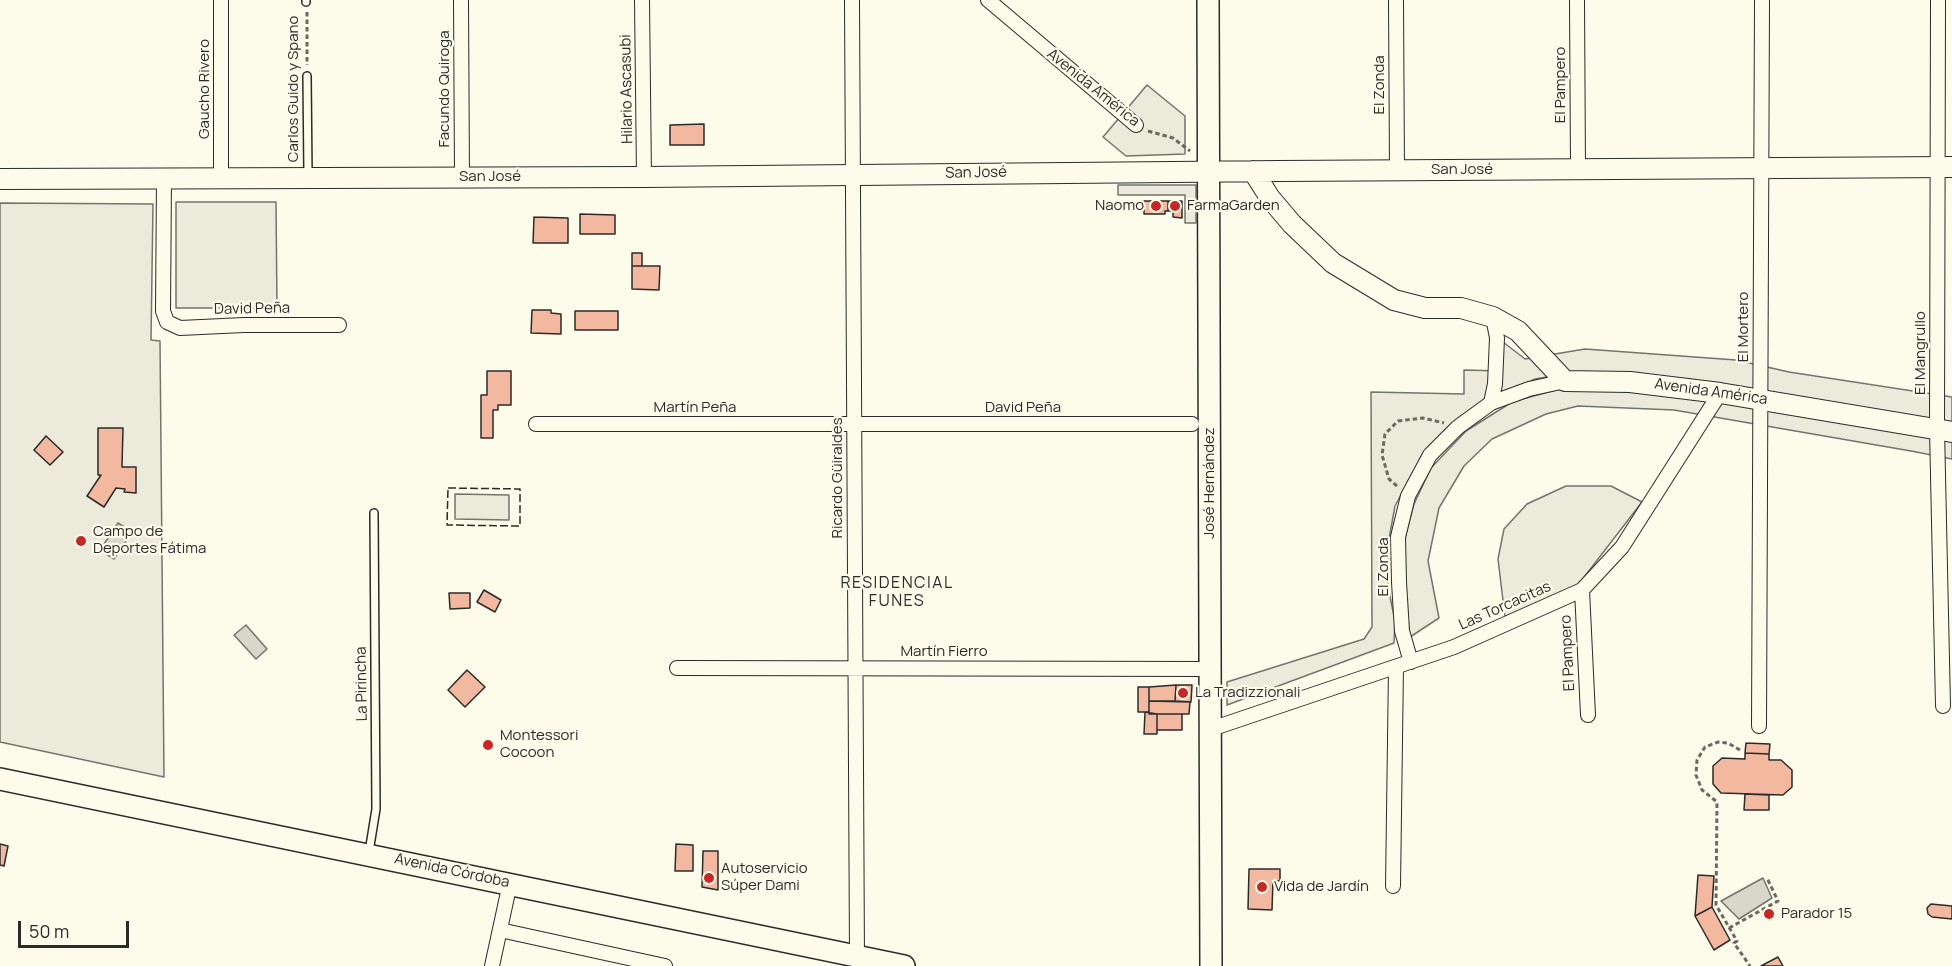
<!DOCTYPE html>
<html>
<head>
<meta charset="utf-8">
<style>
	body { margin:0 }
	#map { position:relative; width:1952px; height:966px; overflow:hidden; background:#fdfbea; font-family:Manrope,sans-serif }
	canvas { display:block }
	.scale { position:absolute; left:18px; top:921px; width:111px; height:27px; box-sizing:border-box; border:3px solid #2b2b2b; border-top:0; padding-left:8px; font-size:18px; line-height:21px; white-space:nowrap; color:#2b2b2b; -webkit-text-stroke:4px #fdfbea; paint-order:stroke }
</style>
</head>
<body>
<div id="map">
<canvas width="1952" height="966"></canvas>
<div class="scale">50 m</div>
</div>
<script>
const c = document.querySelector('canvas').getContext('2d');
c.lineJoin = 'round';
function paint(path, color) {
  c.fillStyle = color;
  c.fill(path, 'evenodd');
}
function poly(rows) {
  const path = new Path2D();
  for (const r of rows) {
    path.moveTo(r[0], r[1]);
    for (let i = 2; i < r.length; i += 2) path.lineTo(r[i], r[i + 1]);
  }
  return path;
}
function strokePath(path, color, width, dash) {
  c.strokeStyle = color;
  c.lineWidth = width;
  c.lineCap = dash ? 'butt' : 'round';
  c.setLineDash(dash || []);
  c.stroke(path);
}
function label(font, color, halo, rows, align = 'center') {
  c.font = font + ' Manrope,sans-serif';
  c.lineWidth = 4.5;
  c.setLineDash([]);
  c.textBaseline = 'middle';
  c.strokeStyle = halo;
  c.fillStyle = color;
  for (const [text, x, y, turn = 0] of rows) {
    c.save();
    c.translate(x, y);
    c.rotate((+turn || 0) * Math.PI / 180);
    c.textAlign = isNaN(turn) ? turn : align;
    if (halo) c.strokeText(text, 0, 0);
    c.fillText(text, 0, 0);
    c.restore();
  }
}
const green = poly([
	[1147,85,1185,116,1185,154,1126,156,1103,137,1147,85],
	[176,202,276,202,277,308,176,308,176,202],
	[0,203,153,204,151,340,160,341,164,777,0,742,0,203],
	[1503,342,1525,359,1585,349,1736,360,1789,372,1952,397,1952,422,1724,386,1578,372,1535,379,1473,408,1446,429,1422,455,1395,506,1389,539,1388,587,1395,621,1394,643,1227,705,1227,682,1364,639,1372,627,1371,392,1464,394,1464,370,1502,371,1503,342],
	[1570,386,1659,390,1952,438,1952,459,1911,451,1674,410,1578,406,1546,414,1492,439,1464,466,1439,508,1428,561,1439,618,1410,637,1406,602,1404,542,1414,504,1431,468,1466,431,1512,402,1570,386],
	[1566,486,1611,486,1642,502,1578,585,1505,617,1498,559,1504,529,1527,504,1566,486],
	[455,494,509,495,509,520,455,519,455,494]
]);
paint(green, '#ecebdb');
strokePath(green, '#74746e', 1.5);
const parking = poly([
	[1118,185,1196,185,1196,223,1185,223,1185,195,1118,195,1118,185]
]);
paint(parking, '#eceadb');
strokePath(parking, '#74746e', 1.5);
const water = poly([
	[118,523,132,532,114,559,100,550,118,523],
	[246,625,267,649,256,659,234,635,246,625],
	[1763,878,1772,898,1739,919,1721,901,1763,878]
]);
paint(water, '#d8d7c9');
strokePath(water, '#74746e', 1.5);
const building = poly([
	[704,124,704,145,670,145,670,125,704,124],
	[1144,201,1168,201,1168,211,1165,211,1165,214,1144,214,1144,201],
	[1168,201,1182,201,1182,218,1173,217,1173,211,1168,211,1168,201],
	[580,214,615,215,615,234,580,234,580,214],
	[534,217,568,218,568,243,533,243,534,217],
	[632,253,642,253,642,266,632,266,632,253],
	[632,266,660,266,659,290,632,289,632,266],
	[532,310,551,310,551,313,561,314,561,334,531,333,532,310],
	[575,311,618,311,618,330,575,330,575,311],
	[487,371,511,371,511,405,498,405,498,410,493,410,493,438,481,438,481,395,487,395,487,371],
	[98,428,123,428,122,467,136,467,136,493,124,492,125,489,116,488,104,507,87,496,101,475,98,475,98,428],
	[46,436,63,452,50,465,34,450,46,436],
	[484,590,501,600,495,612,477,602,484,590],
	[449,593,470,593,470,608,450,609,449,593],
	[467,670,485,687,465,707,448,690,467,670],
	[1176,685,1192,685,1191,702,1175,701,1176,685],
	[1176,685,1175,701,1149,701,1149,687,1176,685],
	[1138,687,1149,687,1149,712,1138,712,1138,687],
	[1149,701,1190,702,1189,714,1149,714,1149,701],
	[1145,712,1157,714,1157,734,1144,734,1145,712],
	[1157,714,1182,714,1182,730,1157,730,1157,714],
	[1746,743,1770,744,1769,754,1745,753,1746,743],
	[1745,753,1769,754,1769,760,1781,760,1792,770,1792,787,1783,795,1721,793,1713,784,1713,766,1722,758,1745,759,1745,753],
	[1745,794,1769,795,1769,810,1744,810,1745,794],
	[0,844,8,846,4,866,0,865,0,844],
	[676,844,693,845,693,871,675,871,676,844],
	[703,851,718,851,718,890,702,887,703,851],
	[1249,869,1280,869,1280,881,1273,880,1272,910,1248,909,1249,869],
	[1698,875,1714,876,1712,907,1695,916,1698,875],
	[1931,904,1952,906,1952,919,1932,917,1928,914,1927,908,1931,904],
	[1712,907,1730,940,1714,950,1695,916,1712,907],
	[1778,957,1783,966,1761,966,1778,957]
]);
paint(building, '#f2b8a0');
strokePath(building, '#2b2b2b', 1.5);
const lane = poly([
	[306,0,306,2],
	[307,76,308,175],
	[369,852,376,809,374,513]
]);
const street = poly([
	[221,0,221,178],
	[461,0,462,177],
	[642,0,644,177],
	[852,0,857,956],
	[988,0,1136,125],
	[1396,0,1397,170],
	[1577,0,1578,169],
	[1938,0,1937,429,1943,706],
	[164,178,163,311,167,322,180,328,244,325,339,325],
	[1491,403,1495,384,1497,338,1493,317],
	[536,424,1192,424],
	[1582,590,1588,715],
	[1411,662,1402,631,1399,582,1398,537,1408,496,1430,455,1458,427,1491,403,1529,389,1565,381],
	[677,668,1211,669],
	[1759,726,1762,0],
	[1211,729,1454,647,1582,590,1622,547,1720,393],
	[1393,886,1396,667],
	[500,930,665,966],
	[492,966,510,883]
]);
const secondary = poly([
	[1253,171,1270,198,1292,224,1333,263,1394,300,1425,308,1461,308,1493,317,1518,331,1565,381,1630,382,1720,393,1952,432],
	[0,179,644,177,1279,171,1952,167]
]);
const primary = poly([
	[1208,0,1211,966],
	[0,779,904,966]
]);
strokePath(lane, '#2b2b2b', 10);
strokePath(street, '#2b2b2b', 16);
strokePath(secondary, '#2b2b2b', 22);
strokePath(primary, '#2b2b2b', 24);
strokePath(poly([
	[307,12,307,65],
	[1148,131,1173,138,1190,151],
	[1397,486,1389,479,1382,455,1385,434,1398,421,1423,418,1444,423],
	[1740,750,1728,743,1718,742,1705,747,1697,760,1696,775,1702,790,1717,802,1716,905,1737,941,1734,943,1750,966],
	[1729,928,1778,901,1767,878]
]), '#6a6964', 3, [4.5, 3]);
strokePath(lane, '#fdfbea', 7);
strokePath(street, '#fdfbea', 14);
strokePath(secondary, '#fdfbea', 20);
strokePath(primary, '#fdfbea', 21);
strokePath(poly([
	[448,488,520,489,520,526,447,525,448,488]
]), '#2b2b2b', 1.5, [8, 3]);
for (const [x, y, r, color] of [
	[1156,206,6,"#c62828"],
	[1175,206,6,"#c62828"],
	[81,541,6,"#c62828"],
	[1183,693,6,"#c62828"],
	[488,745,6,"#c62828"],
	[709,878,6,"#c62828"],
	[1262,887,6,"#c62828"],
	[1769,914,6,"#c62828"]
]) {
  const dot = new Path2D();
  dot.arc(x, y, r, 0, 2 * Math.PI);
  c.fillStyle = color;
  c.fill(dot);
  strokePath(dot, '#fdfbea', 2);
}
label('15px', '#2b2b2b', '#fdfbea', [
	["El Zonda",1380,85,-90],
	["El Pampero",1561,85,-90],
	["Avenida América",1093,88,39],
	["Gaucho Rivero",205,89,-90],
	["Carlos Guido y Spano",294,89,-90],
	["Facundo Quiroga",445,89,-90],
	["Hilario Ascasubi",627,89,-91],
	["San José",1462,170],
	["San José",976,173,-1],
	["San José",490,177],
	["David Peña",252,309,-1],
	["El Mortero",1744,327,-90],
	["El Mangrullo",1921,353,-90],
	["Avenida América",1711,392,8],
	["Martín Peña",695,408],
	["David Peña",1023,408],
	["Ricardo Güiraldes",838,478,-90],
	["José Hernández",1210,483,-90],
	["El Zonda",1384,567,-90],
	["Las Torcacitas",1505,606,-24],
	["Martín Fierro",944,652],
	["El Pampero",1568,653,-93],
	["La Pirincha",362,684,-91],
	["Avenida Córdoba",452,871,12]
]);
label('15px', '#2b2b2b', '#fdfbea', [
	["Naomo",1144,206,"right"],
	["FarmaGarden",1187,206],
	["Campo de",93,532],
	["Deportes Fátima",93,549],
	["La Tradizzionali",1195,693],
	["Montessori",500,736],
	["Cocoon",500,753],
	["Autoservicio",721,869],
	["Súper Dami",721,886],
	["Vida de Jardín",1274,887],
	["Parador 15",1781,914]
], 'left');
c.letterSpacing = '1.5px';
label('16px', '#2b2b2b', '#fdfbea', [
	["RESIDENCIAL",897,584],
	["FUNES",897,602]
]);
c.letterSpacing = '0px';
</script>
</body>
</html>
